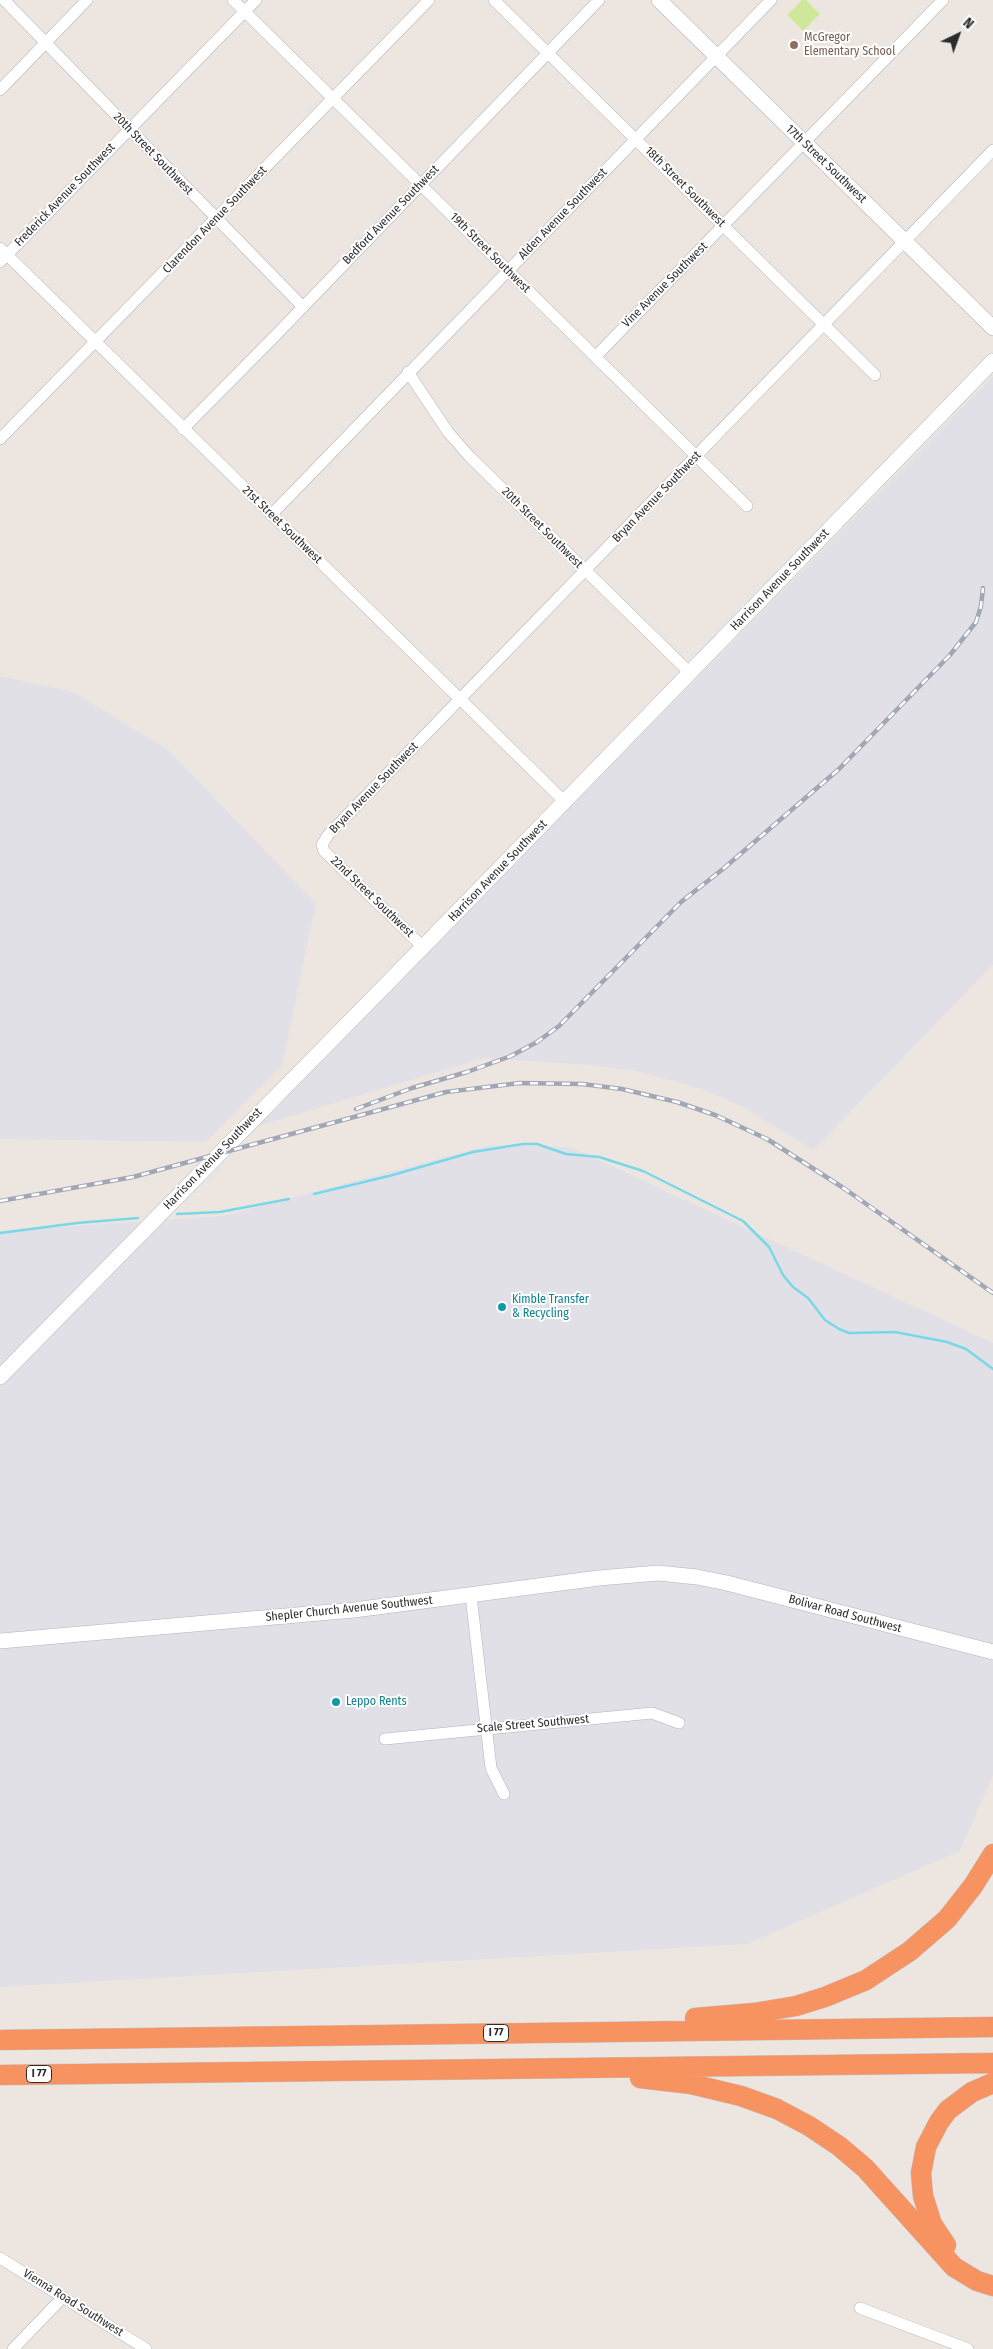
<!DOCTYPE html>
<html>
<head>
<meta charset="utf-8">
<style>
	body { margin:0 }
	#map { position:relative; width:993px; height:2349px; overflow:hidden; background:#ede6e0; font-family:"Fira Sans Condensed",sans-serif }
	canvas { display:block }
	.north { position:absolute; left:933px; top:10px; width:50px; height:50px; -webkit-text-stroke:4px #fff; paint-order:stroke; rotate:42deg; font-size:14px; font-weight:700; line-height:20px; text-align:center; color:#2c2c2c }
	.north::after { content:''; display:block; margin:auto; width:18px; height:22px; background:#2c2c2c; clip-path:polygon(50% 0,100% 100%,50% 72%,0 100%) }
</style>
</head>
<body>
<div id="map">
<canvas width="993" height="2349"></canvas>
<div class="north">N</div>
</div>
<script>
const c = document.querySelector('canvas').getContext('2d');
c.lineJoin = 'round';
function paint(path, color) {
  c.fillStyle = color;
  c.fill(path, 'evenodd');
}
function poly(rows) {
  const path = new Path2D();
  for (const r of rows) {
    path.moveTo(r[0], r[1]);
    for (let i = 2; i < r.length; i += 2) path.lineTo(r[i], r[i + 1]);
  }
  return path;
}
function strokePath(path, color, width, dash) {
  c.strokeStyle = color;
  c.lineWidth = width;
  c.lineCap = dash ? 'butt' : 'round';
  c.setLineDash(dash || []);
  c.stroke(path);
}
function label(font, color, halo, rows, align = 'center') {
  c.font = font + ' "Fira Sans Condensed",sans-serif';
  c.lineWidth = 4;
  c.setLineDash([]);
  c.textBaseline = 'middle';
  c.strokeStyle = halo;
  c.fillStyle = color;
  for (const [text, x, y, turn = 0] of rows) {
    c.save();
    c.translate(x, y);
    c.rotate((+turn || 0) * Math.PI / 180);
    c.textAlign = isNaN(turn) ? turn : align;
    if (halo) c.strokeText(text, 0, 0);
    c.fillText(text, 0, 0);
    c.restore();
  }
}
paint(poly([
	[993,376,993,965,813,1150,745,1108,702,1089,637,1071,588,1065,484,1058,258,1126],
	[0,676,75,693,167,749,316,903,282,1065,206,1142,0,1139],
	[490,1145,571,1147,993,1343,993,1775,960,1851,747,1944,0,1987,0,1231,223,1216]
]), '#e1e0e6');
paint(poly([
	[802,0,806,0,820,14,803,31,787,15]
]), '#cfe79b');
strokePath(poly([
	[314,1194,389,1176,473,1152,523,1144,537,1144,566,1154,599,1157,643,1171,743,1221,769,1247,783,1275,793,1287,808,1298,825,1320,839,1329,849,1333,895,1332,947,1342,966,1349,993,1369],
	[177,1214,220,1212,289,1199],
	[0,1233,77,1223,138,1218]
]), '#78d8ea', 2.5);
const street = poly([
	[4,0,303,307],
	[233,0,747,506],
	[494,0,875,375],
	[0,90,87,0],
	[0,248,565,802],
	[0,262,256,0],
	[596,356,943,0],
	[408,372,448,432,469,456,690,673],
	[183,429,275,336,599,0],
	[0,439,429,0],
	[271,515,771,0],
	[423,947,324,851,322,845,328,835,993,150],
	[471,1596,491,1768,504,1794],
	[385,1739,652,1713,679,1723],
	[0,2258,146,2349],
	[860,2308,968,2349],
	[13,2349,63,2297]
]);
const secondary = poly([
	[659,0,993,328],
	[0,1377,423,947,993,361],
	[0,1641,354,1610,599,1578,658,1573,697,1577,727,1583,993,1652]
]);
const highway = poly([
	[695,2018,754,2013,796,2006,825,1997,866,1980,910,1951,947,1919,973,1886,993,1854],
	[0,2040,993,2027],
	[0,2075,993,2063],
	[640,2078,691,2084,741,2096,777,2109,809,2126,839,2146,865,2168,954,2267,977,2281,993,2286],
	[946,2245,932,2224,923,2196,921,2173,926,2147,939,2122,948,2110,972,2092,993,2083]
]);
strokePath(street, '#b0b3bc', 12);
strokePath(secondary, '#b0b3bc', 16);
strokePath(highway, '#c4c4c4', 21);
strokePath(street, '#fff', 11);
strokePath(secondary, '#fff', 15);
strokePath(highway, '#f79261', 20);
const rail = poly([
	[356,1109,412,1088,467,1072,511,1056,537,1042,559,1026,681,902,723,869,839,769,950,655,976,622,981,606,983,588],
	[0,1201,133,1177,446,1092,520,1083,582,1084,622,1089,677,1102,715,1115,767,1139,842,1187,993,1293]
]);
strokePath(rail, '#a2a7b6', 4.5);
strokePath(rail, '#fff', 2.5, [8]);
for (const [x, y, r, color] of [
	[794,45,5,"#8d6e63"],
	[502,1307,5,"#0f9aa8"],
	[336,1702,5,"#0f9aa8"]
]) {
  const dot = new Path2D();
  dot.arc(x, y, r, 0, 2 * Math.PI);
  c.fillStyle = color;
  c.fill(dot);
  strokePath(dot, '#fff', 2);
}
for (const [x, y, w] of [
	[496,2033,25],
	[39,2074,25]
]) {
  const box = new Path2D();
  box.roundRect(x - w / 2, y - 8.5, w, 17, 4);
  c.fillStyle = '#fff';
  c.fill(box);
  strokePath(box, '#2c2c2c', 1);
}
label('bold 11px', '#2c2c2c', null, [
	["I 77",496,2033],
	["I 77",39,2074]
]);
label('12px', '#785e54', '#fff', [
	["McGregor",804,38],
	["Elementary School",804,52]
], 'left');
label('12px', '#2c2c2c', '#fff', [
	["20th Street Southwest",153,154,46],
	["17th Street Southwest",826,164,44],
	["18th Street Southwest",685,187,45],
	["Frederick Avenue Southwest",65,195,-46],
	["Alden Avenue Southwest",563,214,-46],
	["Bedford Avenue Southwest",391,215,-46],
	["Clarendon Avenue Southwest",215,220,-46],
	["19th Street Southwest",490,253,45],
	["Vine Avenue Southwest",665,285,-45],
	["Bryan Avenue Southwest",657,497,-46],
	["21st Street Southwest",282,525,44],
	["20th Street Southwest",542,528,45],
	["Harrison Avenue Southwest",780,580,-46],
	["Bryan Avenue Southwest",374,788,-46],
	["Harrison Avenue Southwest",498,871,-46],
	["22nd Street Southwest",372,897,44],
	["Harrison Avenue Southwest",213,1159,-46],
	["Shepler Church Avenue Southwest",349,1609,-6],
	["Bolivar Road Southwest",845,1614,15],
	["Scale Street Southwest",533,1724,-5],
	["Vienna Road Southwest",73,2303,32]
]);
label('12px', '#0d838f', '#fff', [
	["Kimble Transfer",512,1300],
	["& Recycling",512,1314],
	["Leppo Rents",346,1702]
], 'left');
</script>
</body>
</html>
